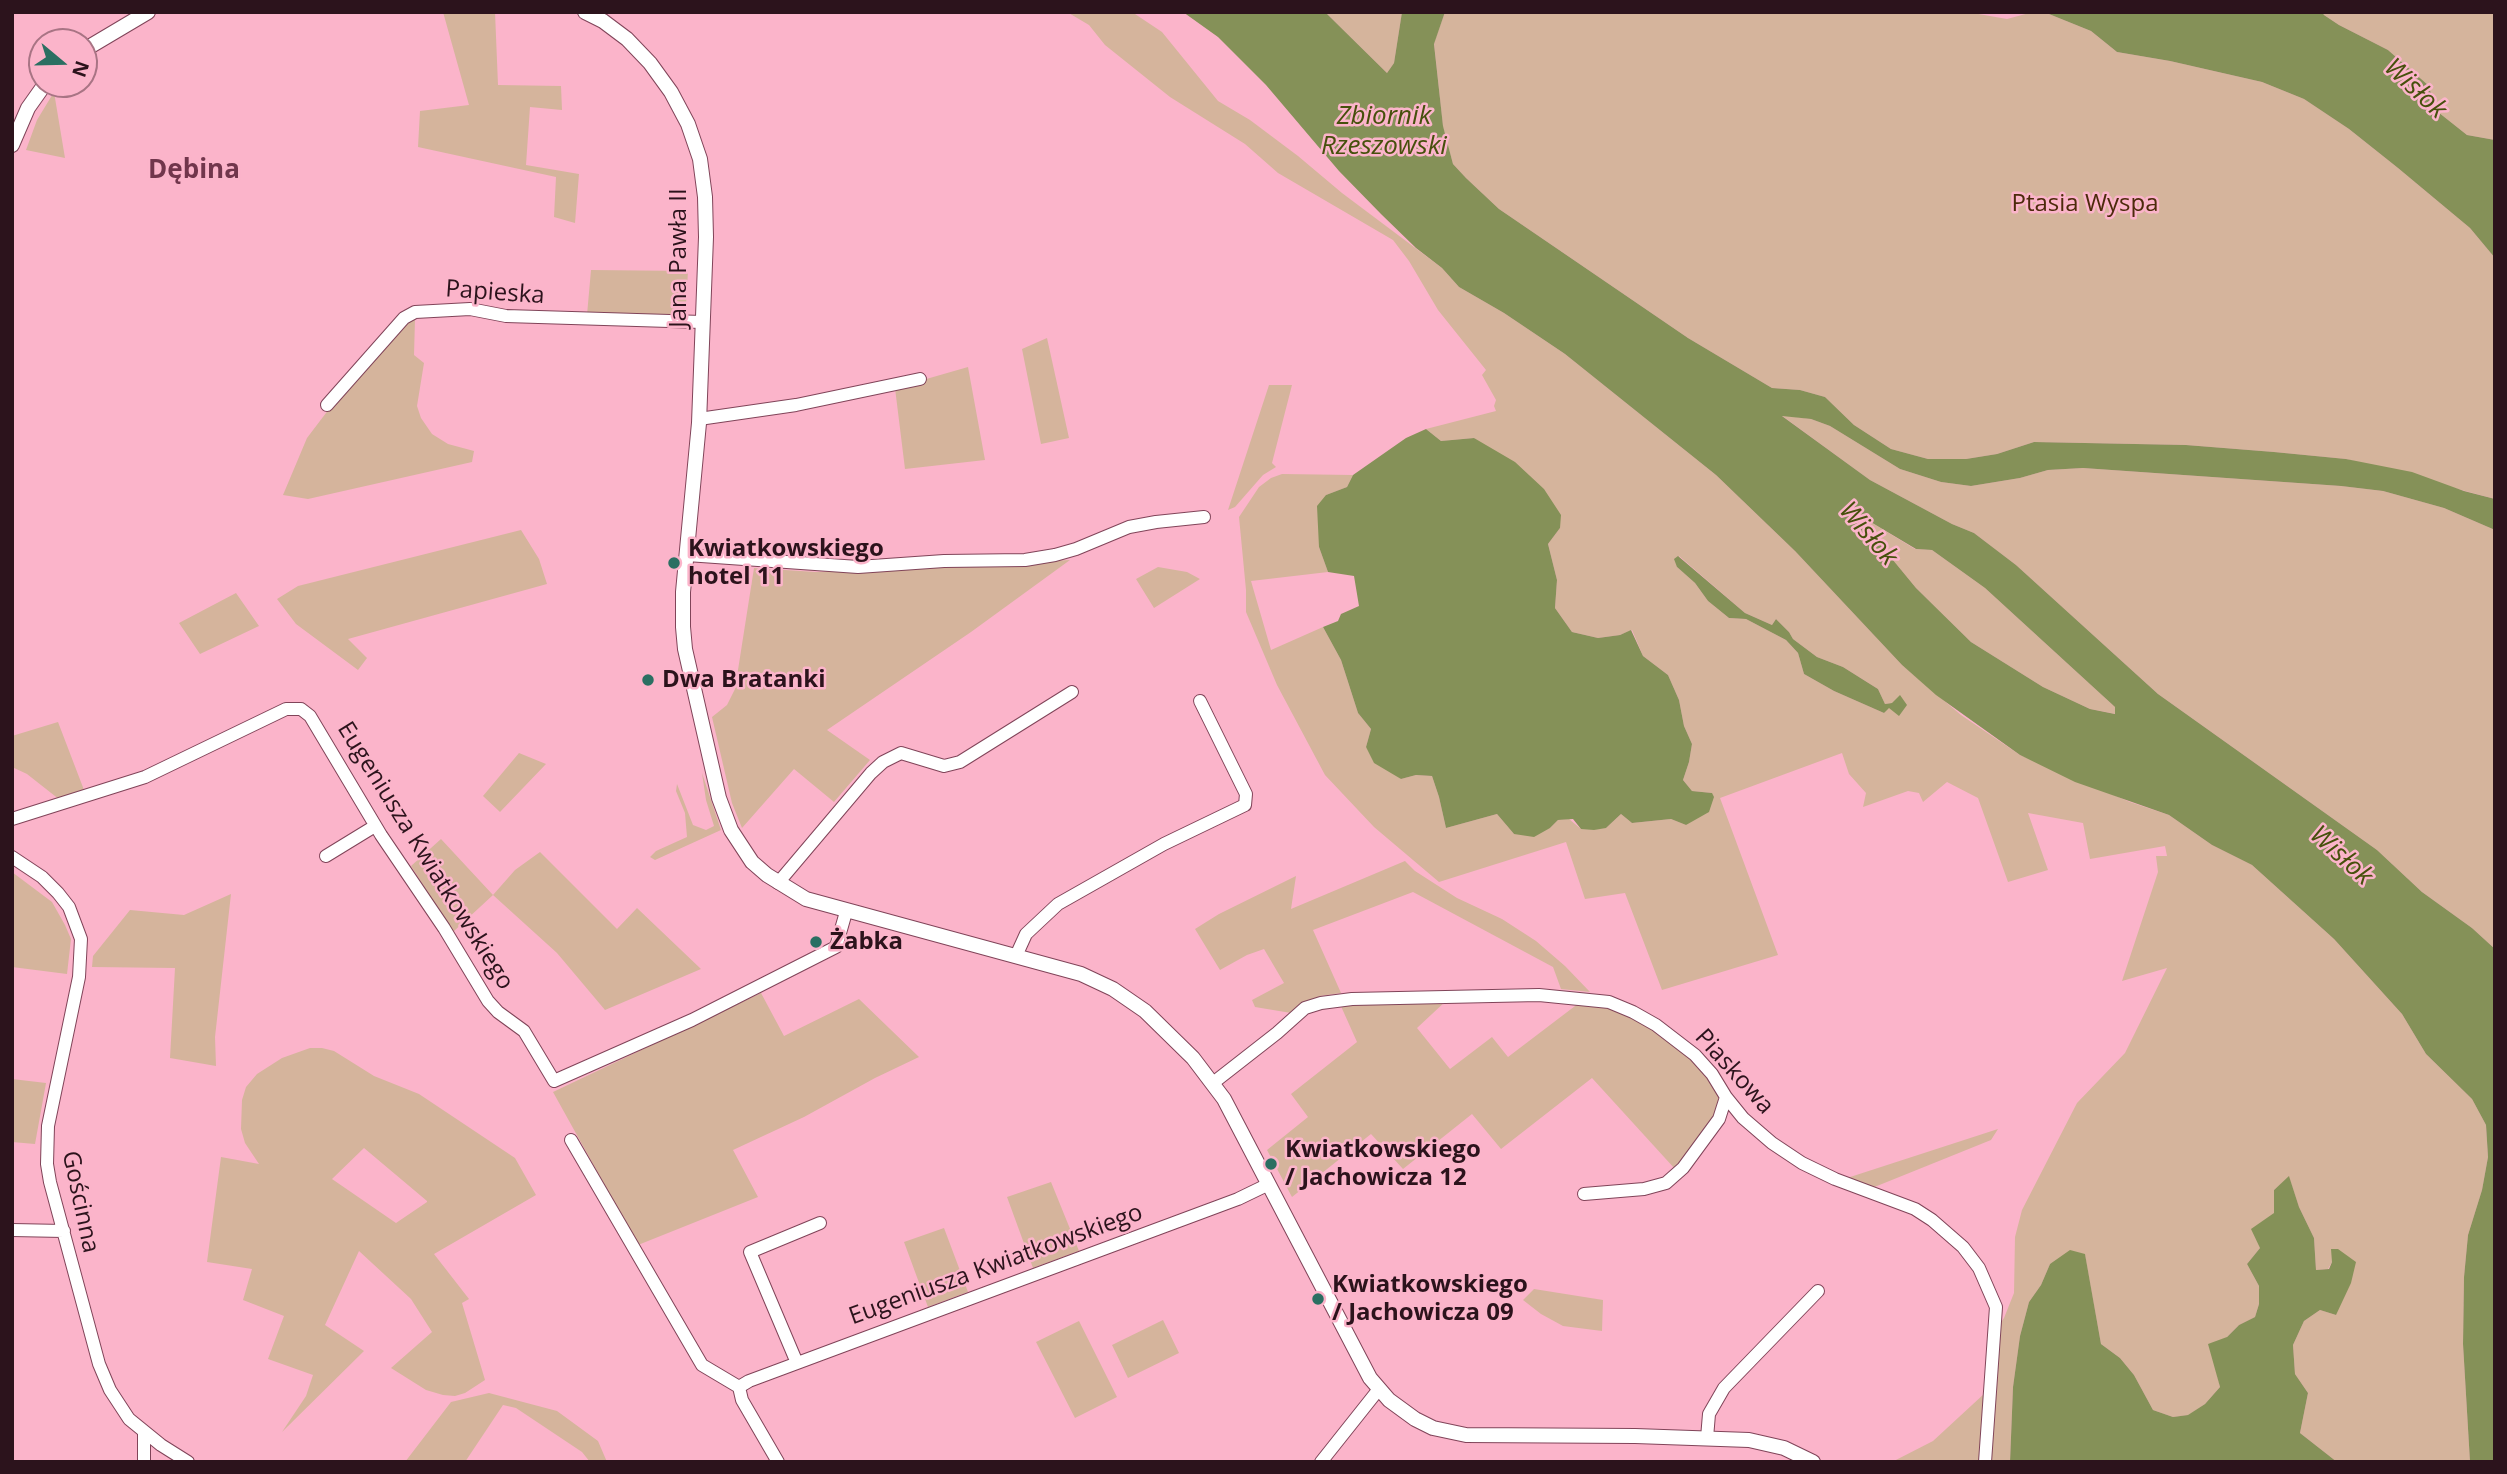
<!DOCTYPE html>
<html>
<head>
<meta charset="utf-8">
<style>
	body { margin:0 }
	#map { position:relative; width:2507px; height:1474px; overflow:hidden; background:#fbb4ca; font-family:"Open Sans",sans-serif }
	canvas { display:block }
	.frame { position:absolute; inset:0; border:14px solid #2c131c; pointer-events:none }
	.north { position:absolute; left:28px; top:28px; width:70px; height:70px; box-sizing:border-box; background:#fbb4ca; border:2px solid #a87484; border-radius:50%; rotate:109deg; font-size:19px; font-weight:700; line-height:28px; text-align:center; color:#2c131c }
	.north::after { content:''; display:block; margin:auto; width:24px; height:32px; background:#2b6f62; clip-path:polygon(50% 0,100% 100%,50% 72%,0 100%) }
</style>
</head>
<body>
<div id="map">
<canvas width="2507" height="1474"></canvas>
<div class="frame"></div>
<div class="north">N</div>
</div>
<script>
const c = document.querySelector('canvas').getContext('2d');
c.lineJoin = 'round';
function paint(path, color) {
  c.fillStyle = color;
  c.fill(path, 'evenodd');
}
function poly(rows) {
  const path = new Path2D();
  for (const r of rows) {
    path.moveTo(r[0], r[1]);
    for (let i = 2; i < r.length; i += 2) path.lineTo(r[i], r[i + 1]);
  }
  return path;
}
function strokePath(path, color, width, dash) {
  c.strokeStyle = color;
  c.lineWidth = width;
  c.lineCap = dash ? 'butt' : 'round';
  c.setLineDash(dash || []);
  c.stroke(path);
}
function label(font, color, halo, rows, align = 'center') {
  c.font = font + ' "Open Sans",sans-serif';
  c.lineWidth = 5;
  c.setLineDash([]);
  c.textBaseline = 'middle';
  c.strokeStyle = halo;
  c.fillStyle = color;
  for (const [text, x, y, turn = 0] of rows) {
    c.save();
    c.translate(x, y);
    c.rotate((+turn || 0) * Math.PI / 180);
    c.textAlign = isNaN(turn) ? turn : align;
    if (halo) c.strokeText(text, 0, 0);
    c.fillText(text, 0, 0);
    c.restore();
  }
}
paint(poly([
	[443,12,495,12,498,85,561,86,562,110,530,107,526,165,579,174,575,223,554,217,556,177,418,147,420,111,469,105],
	[1067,12,1132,12,1162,32,1218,101,1250,120,1298,156,1342,193,1442,268,1459,287,1504,313,1565,354,1716,475,1795,551,1902,665,1961,715,2020,755,2130,802,2169,815,2212,845,2252,865,2334,939,2402,1014,2426,1054,2472,1099,2486,1125,2488,1157,2482,1190,2468,1235,2464,1277,2463,1344,2470,1462,2337,1462,2300,1433,2308,1393,2295,1374,2293,1345,2304,1321,2320,1310,2336,1315,2332,1249,2332,1262,2328,1269,2316,1270,2314,1238,2299,1207,2289,1177,2274,1190,2274,1213,2260,1248,2247,1264,2259,1286,2259,1304,2255,1317,2239,1325,2227,1337,2216,1370,2220,1387,2205,1404,2189,1415,2173,1417,2153,1410,2134,1375,2120,1358,2101,1344,2085,1255,2050,1264,2041,1285,2029,1302,2020,1336,2013,1387,2010,1462,1990,1462,1997,1328,2004,1318,2014,1293,2015,1237,2022,1210,2077,1103,2125,1053,2167,968,2122,981,2158,872,2156,856,2167,856,2165,846,2090,859,2083,823,2028,813,2048,870,2008,882,1978,798,1947,782,1923,802,1919,793,1908,791,1863,807,1866,793,1849,774,1842,753,1720,798,1778,955,1662,990,1625,893,1585,899,1566,842,1439,882,1374,827,1325,775,1277,685,1246,612,1246,590,1239,517,1259,487,1271,478,1282,474,1353,475,1347,487,1326,495,1319,547,1328,572,1251,581,1271,650,1323,627,1341,660,1358,713,1371,729,1366,747,1401,779,1416,775,1432,776,1439,797,1446,828,1497,814,1514,834,1550,828,1558,820,1569,819,1581,829,1606,828,1621,814,1632,823,1671,819,1686,825,1712,793,1692,791,1683,780,1689,762,1692,744,1684,726,1679,700,1668,675,1643,656,1632,630,1620,635,1598,638,1572,632,1555,608,1557,580,1548,544,1560,528,1474,438,1441,441,1426,429,1496,411,1494,406,1496,400,1482,375,1486,370,1438,310,1409,261,1393,240,1278,173,1245,144,1170,97,1105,45,1089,25],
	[1679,556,1745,613,1772,625,1776,619,1789,632,1793,639,1817,657,1843,667,1867,682,1878,689,1885,704,1892,703,1884,713,1834,691,1804,674,1798,653,1786,640,1746,619,1729,618,1708,601,1695,583,1677,567],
	[1325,12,1402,12,1394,63,1387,73],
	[1445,12,1967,12,2007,19,2033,12,2044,12,2091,31,2117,52,2170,61,2262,82,2304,99,2349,129,2398,168,2470,228,2495,258,2495,499,2346,459,2274,452,2186,445,2034,442,1997,454,1966,459,1928,459,1891,449,1854,425,1825,397,1800,390,1772,388,1688,338,1499,209,1466,178,1453,164,1443,127,1434,43],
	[2322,12,2495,12,2495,140,2467,135,2438,112,2428,85,2388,50,2339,25,2324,15],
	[54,92,65,158,26,150,37,120],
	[591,270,688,271,686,305,680,317,587,315],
	[415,319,414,355,424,363,417,406,421,418,432,434,448,444,474,451,472,462,308,499,283,495,307,438,329,409,405,323],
	[1047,338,1069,438,1041,444,1022,349],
	[968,367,985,460,905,469,895,388],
	[1269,385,1292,385,1272,463,1276,467,1263,475,1235,507,1228,510],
	[1781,415,1811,419,1830,426,1900,469,1941,482,1971,486,2020,478,2048,470,2083,468,2341,486,2383,491,2444,508,2495,530,2495,949,2472,928,2422,892,2377,850,2158,694,2016,565,1974,533,1952,524,1870,480],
	[1864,518,1915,549,1932,550,1985,588,2115,707,2116,714,2090,709,2043,687,1971,642,1916,588,1865,526],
	[521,530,539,559,547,584,348,639,367,658,358,670,296,624,277,599,298,586],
	[1070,560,971,632,827,730,870,760,834,802,794,769,742,828,732,803,712,717,727,705,735,689,754,568,816,572],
	[1158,567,1187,572,1200,579,1154,608,1136,579],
	[236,593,259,626,200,654,179,623],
	[58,722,84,790,60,800,27,774,12,767,12,736],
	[519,753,546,764,500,812,483,796],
	[702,773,721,830,655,860,650,857,656,851,687,837,685,813,676,791,677,784,693,825,706,830,714,826,706,800],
	[441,839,493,895,515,870,540,852,617,929,637,908,701,969,605,1010,557,953,493,895,453,932,411,866],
	[1405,861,1415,871,1457,898,1502,919,1536,941,1565,966,1590,992,1561,989,1553,967,1413,892,1313,930,1341,993,1320,996,1291,1013,1255,1007,1252,1000,1284,983,1264,949,1247,955,1220,970,1195,929,1219,914,1296,876,1291,909],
	[12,872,52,902,65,925,71,939,67,974,12,967],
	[231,894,215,1037,216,1066,170,1058,175,968,92,967,93,956,130,910,184,915],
	[761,993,784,1036,859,999,919,1057,875,1078,804,1117,733,1150,758,1197,638,1245,553,1092],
	[1447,1000,1417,1028,1450,1069,1492,1037,1508,1057,1579,1003,1611,1006,1654,1028,1686,1054,1717,1090,1719,1104,1718,1112,1675,1169,1592,1078,1501,1149,1472,1114,1403,1169,1371,1134,1292,1197,1267,1150,1308,1117,1291,1094,1357,1042,1340,1004],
	[310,1048,322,1048,334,1051,374,1076,419,1094,515,1158,536,1195,434,1254,469,1299,462,1303,485,1380,465,1393,455,1396,443,1395,426,1390,391,1368,432,1332,411,1299,359,1251,325,1325,364,1351,282,1432,306,1396,313,1375,268,1359,284,1316,243,1300,252,1269,207,1262,221,1157,259,1164,245,1143,241,1129,242,1100,246,1087,257,1074,282,1058],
	[364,1148,427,1201,427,1202,396,1223,332,1179],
	[12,1079,46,1083,35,1144,12,1142],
	[1998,1129,1991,1140,1872,1188,1844,1179],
	[1051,1182,1079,1251,1033,1268,1007,1197],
	[944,1228,968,1292,928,1307,904,1242],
	[1534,1289,1603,1300,1602,1331,1563,1326,1541,1314,1523,1300],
	[1163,1320,1179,1353,1128,1378,1112,1345],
	[1079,1321,1117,1397,1075,1418,1036,1342],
	[489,1393,557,1411,598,1441,607,1462,590,1462,582,1452,516,1408,503,1405,465,1462,405,1462,451,1402],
	[1985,1393,1982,1462,1892,1462,1933,1441]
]), '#d5b49c');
paint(poly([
	[1183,12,1325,12,1387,73,1394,63,1402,12,1445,12,1434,44,1443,126,1453,164,1466,178,1499,209,1688,338,1772,388,1800,390,1825,397,1854,425,1891,449,1928,459,1966,459,1997,454,2034,442,2186,445,2274,452,2346,459,2412,472,2464,491,2495,499,2495,530,2444,508,2383,491,2341,486,2083,468,2048,470,2020,478,1971,486,1941,482,1900,469,1830,426,1811,419,1782,416,1870,480,1952,524,1974,533,2016,565,2158,694,2377,850,2422,892,2472,928,2495,949,2495,1462,2470,1462,2463,1344,2464,1277,2468,1235,2482,1190,2488,1157,2486,1125,2472,1099,2426,1054,2402,1014,2334,939,2252,865,2212,845,2169,815,2075,782,2020,755,1936,695,1902,665,1795,551,1716,475,1565,354,1504,313,1459,287,1442,268,1416,248,1381,214,1339,171,1266,85,1218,37],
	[1864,518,1916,549,1932,550,1985,588,2115,707,2115,714,2090,709,2043,687,1971,642,1916,588,1865,526],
	[2044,12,2322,12,2324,15,2339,25,2388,50,2428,85,2438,112,2467,135,2495,140,2495,258,2470,228,2398,168,2349,129,2304,99,2262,82,2170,61,2117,52,2091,31],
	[1426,429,1441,441,1474,438,1515,462,1544,489,1561,515,1560,528,1548,544,1557,580,1555,608,1572,632,1598,638,1620,635,1631,630,1643,656,1668,675,1679,700,1684,726,1692,744,1689,762,1683,780,1692,791,1712,793,1714,797,1709,812,1686,825,1671,819,1632,823,1621,814,1606,828,1594,830,1581,829,1573,819,1558,820,1550,828,1534,837,1514,834,1497,814,1446,828,1439,797,1432,776,1416,775,1401,779,1374,763,1366,747,1371,729,1358,713,1341,660,1323,627,1338,621,1341,614,1359,606,1354,576,1328,572,1319,547,1317,506,1326,495,1347,487,1353,475,1406,438],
	[1678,556,1745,613,1772,625,1776,619,1789,632,1793,639,1817,657,1843,667,1878,689,1885,704,1892,703,1900,695,1907,705,1899,716,1889,708,1884,713,1834,691,1804,674,1798,653,1786,640,1746,619,1729,618,1708,601,1695,583,1677,567,1674,559],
	[2289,1176,2299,1207,2314,1238,2316,1270,2329,1269,2332,1262,2331,1249,2338,1249,2356,1262,2351,1283,2336,1315,2320,1310,2304,1321,2293,1345,2295,1374,2308,1393,2300,1433,2337,1462,2010,1462,2013,1387,2020,1336,2029,1302,2041,1285,2050,1264,2070,1250,2085,1254,2101,1344,2120,1358,2134,1375,2153,1410,2173,1417,2188,1415,2205,1404,2220,1387,2208,1344,2227,1337,2239,1325,2255,1317,2259,1304,2259,1286,2247,1264,2260,1248,2251,1229,2274,1213,2274,1190]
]), '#859158');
const minor = poly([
	[327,405,404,318,415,312,470,309,506,316,702,322],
	[699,419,796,405,920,379],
	[687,555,858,567,944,561,1025,560,1055,555,1076,549,1129,527,1156,522,1204,517],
	[12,819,145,777,286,709,301,709,310,716,381,835,444,928,488,1001,498,1012,524,1031,554,1081,692,1020,836,947,846,912],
	[326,856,375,826],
	[12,857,42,877,58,893,69,907,81,939,79,977,48,1126,47,1164,50,1182,99,1364,110,1390,129,1419,161,1445,188,1462],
	[778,883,871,773,883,762,901,753,944,766,960,762,1072,692],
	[1016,956,1026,934,1058,904,1164,844,1245,805,1246,794,1200,701],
	[1213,1083,1277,1033,1305,1008,1321,1003,1352,999,1539,995,1609,1002,1633,1012,1656,1025,1695,1055,1712,1074,1726,1097,1743,1118,1772,1143,1802,1163,1835,1179,1915,1209,1932,1220,1963,1247,1979,1268,1996,1307,1985,1462],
	[571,1140,702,1365,739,1387],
	[1584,1194,1644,1189,1666,1183,1683,1168,1719,1119,1726,1097],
	[12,1230,64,1231],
	[797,1363,750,1252,820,1223],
	[739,1387,749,1381,1238,1199,1269,1184],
	[739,1387,742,1400,778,1462],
	[1707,1438,1709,1414,1724,1388,1818,1291],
	[144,1462,144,1432],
	[1321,1462,1379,1389]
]);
const tertiary = poly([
	[585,12,603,21,627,39,650,63,671,92,688,124,700,159,705,197,706,237,699,423,683,592,683,627,685,649,719,798,731,830,752,862,767,875,806,899,1081,974,1113,989,1145,1011,1193,1058,1224,1099,1370,1378,1389,1400,1415,1419,1433,1428,1466,1435,1635,1436,1749,1440,1784,1448,1813,1462],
	[84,50,148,12],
	[12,145,28,108,45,84]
]);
strokePath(minor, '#804459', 14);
strokePath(tertiary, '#804459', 16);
strokePath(minor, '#fff', 12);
strokePath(tertiary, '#fff', 14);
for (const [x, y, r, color] of [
	[674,563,7,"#2b6f62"],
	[648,680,7,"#2b6f62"],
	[816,942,7,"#2b6f62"],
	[1271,1164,7,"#2b6f62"],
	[1318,1299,7,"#2b6f62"]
]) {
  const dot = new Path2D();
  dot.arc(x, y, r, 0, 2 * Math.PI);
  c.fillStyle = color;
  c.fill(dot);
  strokePath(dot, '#fbb4ca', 2.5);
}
label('24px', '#4c2a0b', '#fbb4ca', [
	["Ptasia Wyspa",2085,204]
]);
label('24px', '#2c131c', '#fbb4ca', [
	["Jana Pawła II",679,258,-90],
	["Papieska",495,293,4],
	["Eugeniusza Kwiatkowskiego",425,856,58],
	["Piaskowa",1734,1072,48],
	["Gościnna",80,1202,78],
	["Eugeniusza Kwiatkowskiego",996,1265,-20]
]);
label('bold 24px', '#2c131c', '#fbb4ca', [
	["Kwiatkowskiego",688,549],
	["hotel 11",688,577],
	["Dwa Bratanki",662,680],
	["Żabka",830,942],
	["Kwiatkowskiego",1285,1150],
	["/ Jachowicza 12",1285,1178],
	["Kwiatkowskiego",1332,1285],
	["/ Jachowicza 09",1332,1313]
], 'left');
label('italic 26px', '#46500c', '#fbb4ca', [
	["Wisłok",2415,89,43],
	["Zbiornik",1384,117],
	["Rzeszowski",1384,147],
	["Wisłok",1868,534,49],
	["Wisłok",2341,856,42]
]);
label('bold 26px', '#71364c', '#fbb4ca', [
	["Dębina",194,171]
]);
</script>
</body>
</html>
